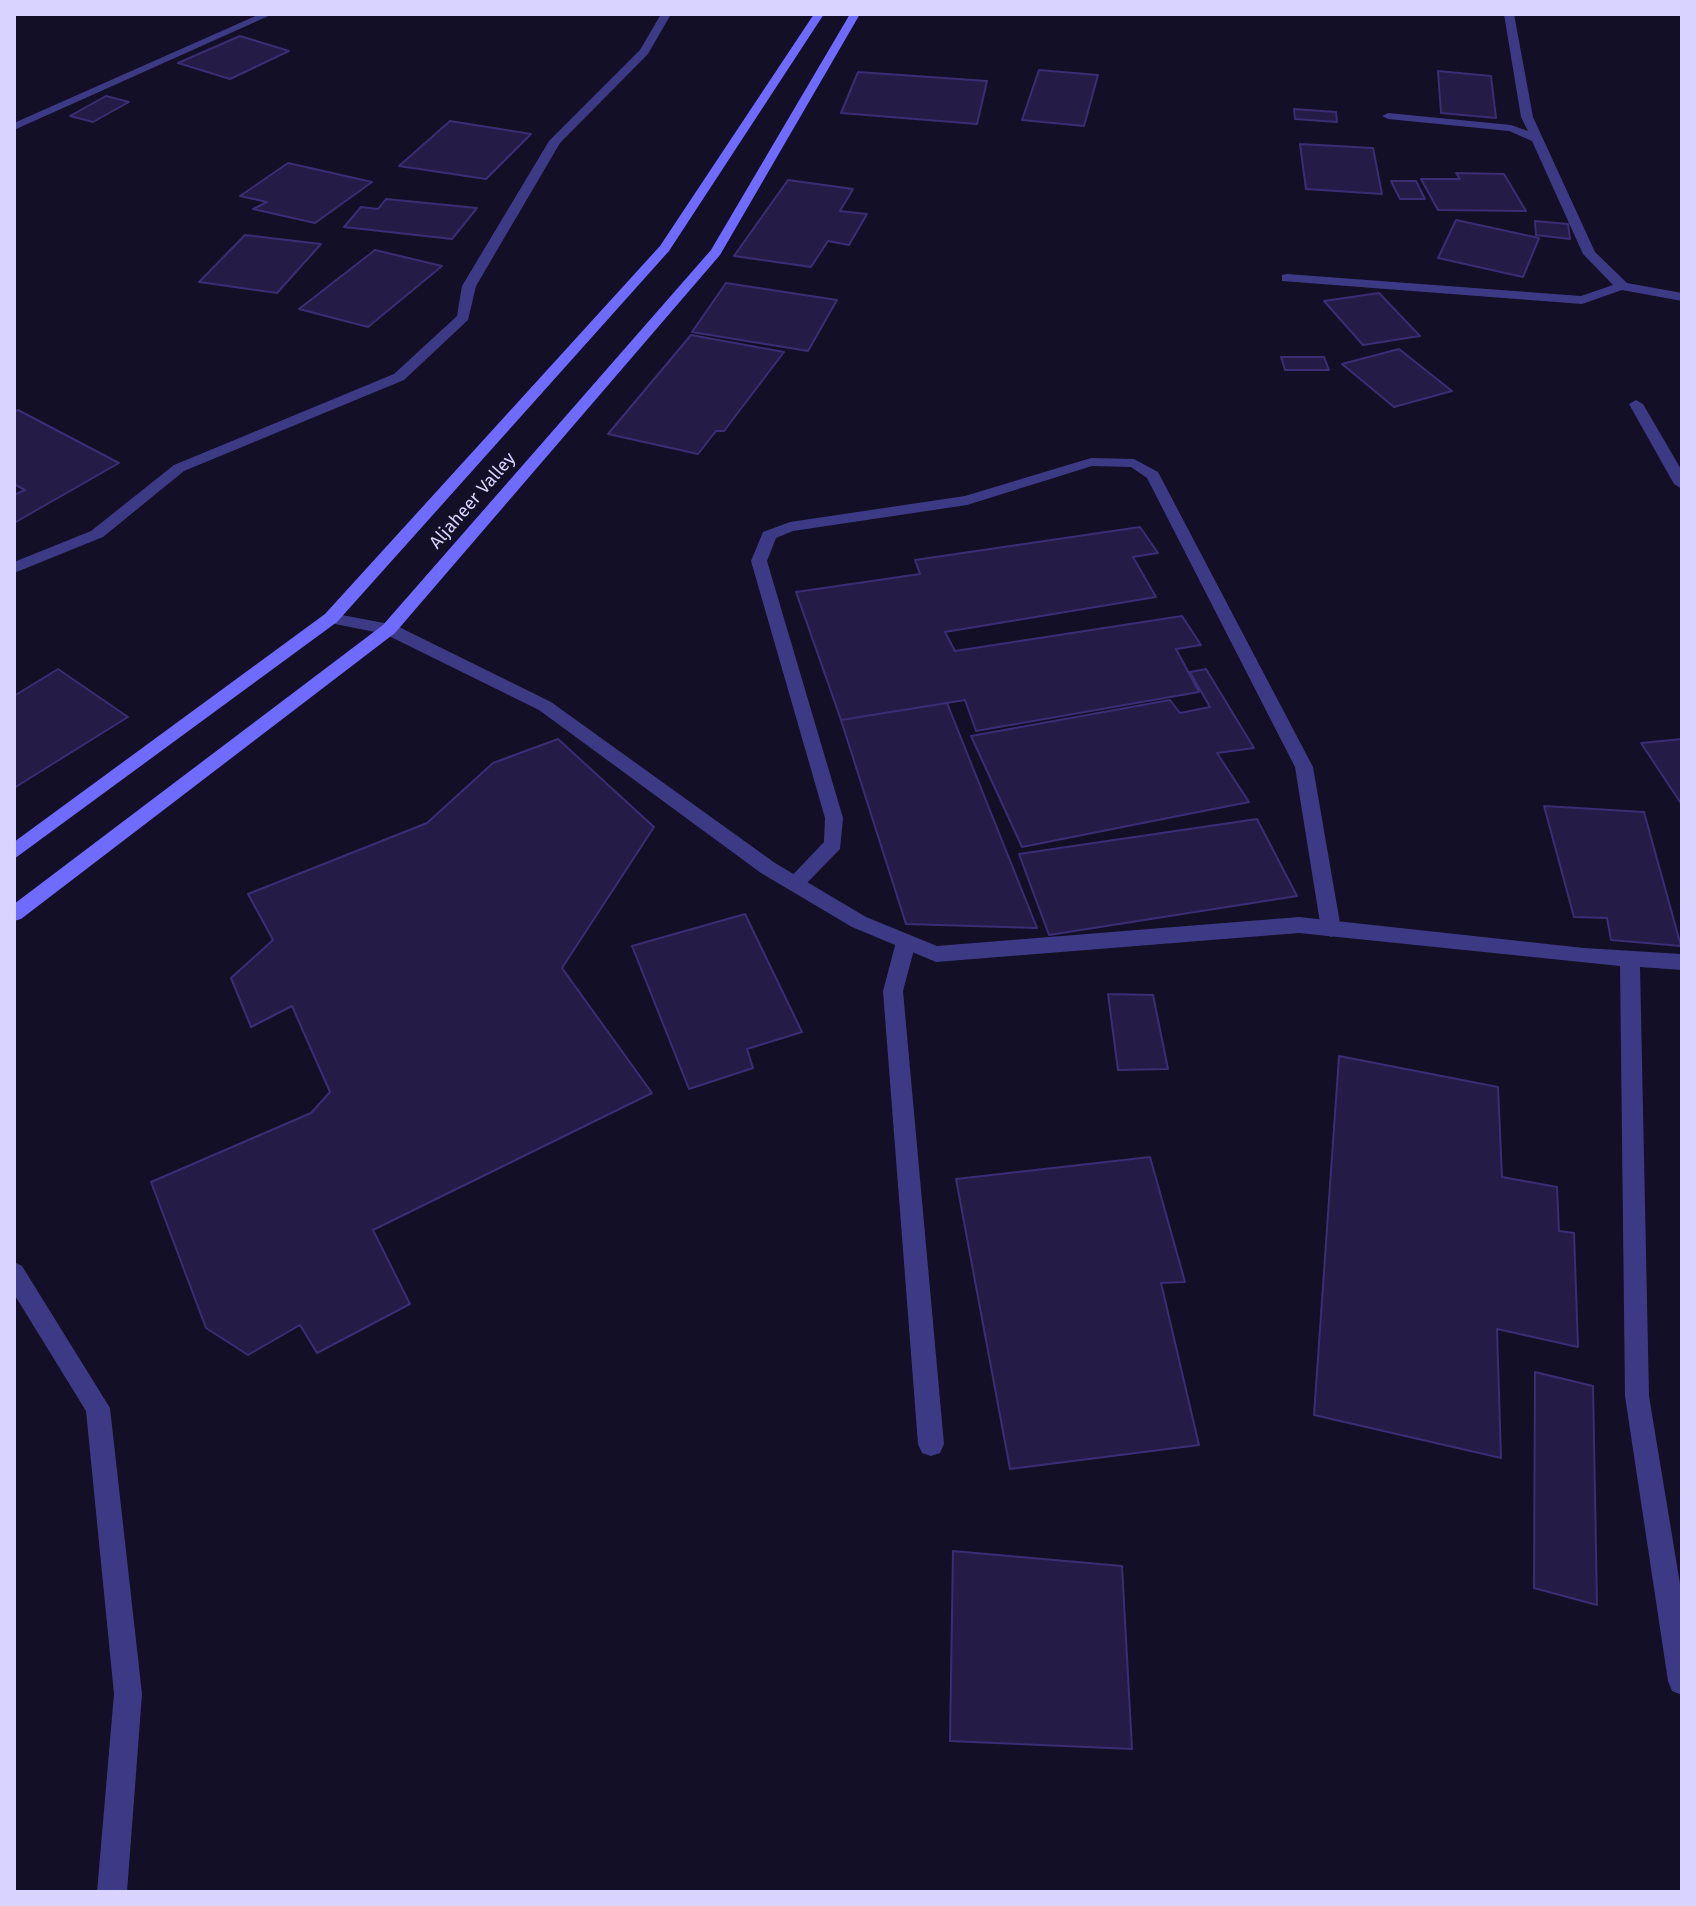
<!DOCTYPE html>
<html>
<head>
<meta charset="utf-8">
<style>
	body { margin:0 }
	#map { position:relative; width:1696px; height:1906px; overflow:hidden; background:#130f26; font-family:"Fira Sans",sans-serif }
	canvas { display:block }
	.frame { position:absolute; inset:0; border:16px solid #d9d4ff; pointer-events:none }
</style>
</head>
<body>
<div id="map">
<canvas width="1696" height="1906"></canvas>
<div class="frame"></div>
</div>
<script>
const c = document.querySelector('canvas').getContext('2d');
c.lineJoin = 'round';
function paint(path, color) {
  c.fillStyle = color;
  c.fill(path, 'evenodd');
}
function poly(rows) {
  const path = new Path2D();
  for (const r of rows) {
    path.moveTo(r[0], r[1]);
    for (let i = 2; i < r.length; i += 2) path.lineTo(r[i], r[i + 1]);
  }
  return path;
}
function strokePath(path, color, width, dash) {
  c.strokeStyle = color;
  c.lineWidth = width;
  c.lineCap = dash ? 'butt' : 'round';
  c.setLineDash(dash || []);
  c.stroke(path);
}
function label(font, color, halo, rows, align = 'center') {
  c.font = font + ' "Fira Sans",sans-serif';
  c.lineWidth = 8;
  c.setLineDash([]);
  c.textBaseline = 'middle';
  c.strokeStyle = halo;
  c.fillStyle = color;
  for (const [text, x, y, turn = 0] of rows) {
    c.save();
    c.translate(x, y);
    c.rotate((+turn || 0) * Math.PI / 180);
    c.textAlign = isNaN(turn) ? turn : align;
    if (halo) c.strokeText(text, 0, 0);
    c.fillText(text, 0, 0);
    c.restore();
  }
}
const building = poly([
	[240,36,289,51,230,79,178,63,240,36],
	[1039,70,1098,75,1084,126,1022,120,1039,70],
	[1438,71,1491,76,1496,118,1441,113,1438,71],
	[858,72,987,81,977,124,841,113,858,72],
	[106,96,129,102,93,122,70,116,106,96],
	[1294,109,1336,112,1337,122,1295,119,1294,109],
	[450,121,531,134,486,179,399,166,450,121],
	[1300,144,1373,148,1382,194,1306,189,1300,144],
	[288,163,372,182,315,223,253,209,267,202,240,196,288,163],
	[1456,173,1504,174,1526,211,1438,210,1421,179,1460,179,1456,173],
	[788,180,853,189,840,211,867,214,849,245,828,241,811,267,734,256,788,180],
	[1391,181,1416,181,1425,199,1400,199,1391,181],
	[386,199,477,208,452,239,344,227,361,207,378,209,386,199],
	[1456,220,1539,238,1523,277,1438,258,1456,220],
	[1535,221,1568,224,1570,239,1536,235,1535,221],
	[245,235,321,244,277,293,199,282,245,235],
	[375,250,442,266,368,327,299,309,375,250],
	[726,283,837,300,808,351,692,332,726,283],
	[1379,293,1420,336,1363,345,1324,301,1379,293],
	[691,335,784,352,724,431,716,431,698,454,608,434,691,335],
	[1399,349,1452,391,1394,407,1342,364,1399,349],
	[1281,357,1324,357,1329,370,1285,370,1281,357],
	[18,410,119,463,14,523,14,495,25,490,14,484,14,412,18,410],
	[1140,527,1158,553,1133,557,1156,597,945,632,955,651,1182,616,1201,645,1176,649,1199,692,976,731,965,700,841,720,796,592,920,574,915,560,1140,527],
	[58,669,128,717,14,788,14,696,58,669],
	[1206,669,1254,748,1217,753,1249,802,1022,847,971,736,1170,700,1180,713,1210,707,1190,672,1206,669],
	[947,703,1037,928,906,924,841,720,947,703],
	[558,739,654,827,562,968,652,1093,373,1230,410,1304,317,1353,300,1325,248,1355,206,1328,151,1182,311,1113,330,1092,292,1006,251,1027,231,978,273,940,248,894,427,823,493,763,558,739],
	[1682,739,1682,805,1641,743,1682,739],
	[1544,806,1644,812,1681,946,1611,940,1607,918,1574,917,1544,806],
	[1257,819,1297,896,1049,935,1019,854,1257,819],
	[745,914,802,1032,747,1049,753,1068,689,1089,632,946,745,914],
	[1108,994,1153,995,1168,1069,1118,1070,1108,994],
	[1339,1056,1498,1087,1502,1177,1557,1187,1559,1231,1574,1233,1578,1347,1497,1329,1501,1458,1314,1415,1339,1056],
	[1150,1157,1185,1282,1161,1283,1199,1445,1010,1469,956,1179,1150,1157],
	[1535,1372,1593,1386,1597,1605,1534,1588,1535,1372],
	[953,1551,1122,1566,1132,1749,950,1741,953,1551]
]);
paint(building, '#241b47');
strokePath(building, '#3b2d73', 2);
paint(poly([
	[1091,458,1134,459,1158,472,1313,767,1341,929,1338,934,1331,937,1324,934,1321,929,1295,767,1147,478,1131,467,1092,466,967,505,793,531,776,538,767,561,843,818,840,849,801,889,794,891,784,884,824,842,825,818,751,561,763,532,790,522,965,496,1091,458],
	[906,934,913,937,916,942,903,991,944,1444,940,1453,931,1456,922,1453,918,1444,883,991,896,942,899,937,906,934]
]), '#3d3a85');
paint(poly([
	[260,14,273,14,14,130,14,123,260,14],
	[661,14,671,14,648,54,560,143,476,286,468,320,404,380,184,471,103,537,14,573,14,562,91,531,174,465,394,374,457,316,462,286,549,141,640,50,661,14],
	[1504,14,1514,14,1533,117,1595,252,1627,283,1682,293,1682,301,1622,290,1582,304,1282,281,1282,275,1287,274,1581,296,1613,285,1583,254,1532,141,1509,131,1388,119,1382,116,1388,113,1511,125,1528,131,1521,117,1504,14],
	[1636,400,1643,404,1682,471,1682,489,1674,484,1629,404,1636,400],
	[331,613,395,625,551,702,775,863,866,917,937,946,1299,917,1584,948,1682,954,1682,970,1640,967,1649,1396,1682,1596,1682,1695,1672,1691,1668,1681,1625,1396,1620,966,1299,933,936,962,852,927,761,873,539,710,385,634,325,622,323,618,331,613],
	[14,1262,22,1266,110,1408,142,1694,127,1892,97,1892,114,1694,86,1411,14,1294,14,1262]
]), '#3d3a85');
paint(poly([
	[814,14,824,14,669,251,337,622,14,859,14,842,325,614,660,246,814,14],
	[850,14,860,14,720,255,395,633,21,919,14,921,14,904,383,625,711,250,850,14]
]), '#6f6bff');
label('18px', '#d9d4ff', '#130f26', [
	["Aljaheer Valley",473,501,-49]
]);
</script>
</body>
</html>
